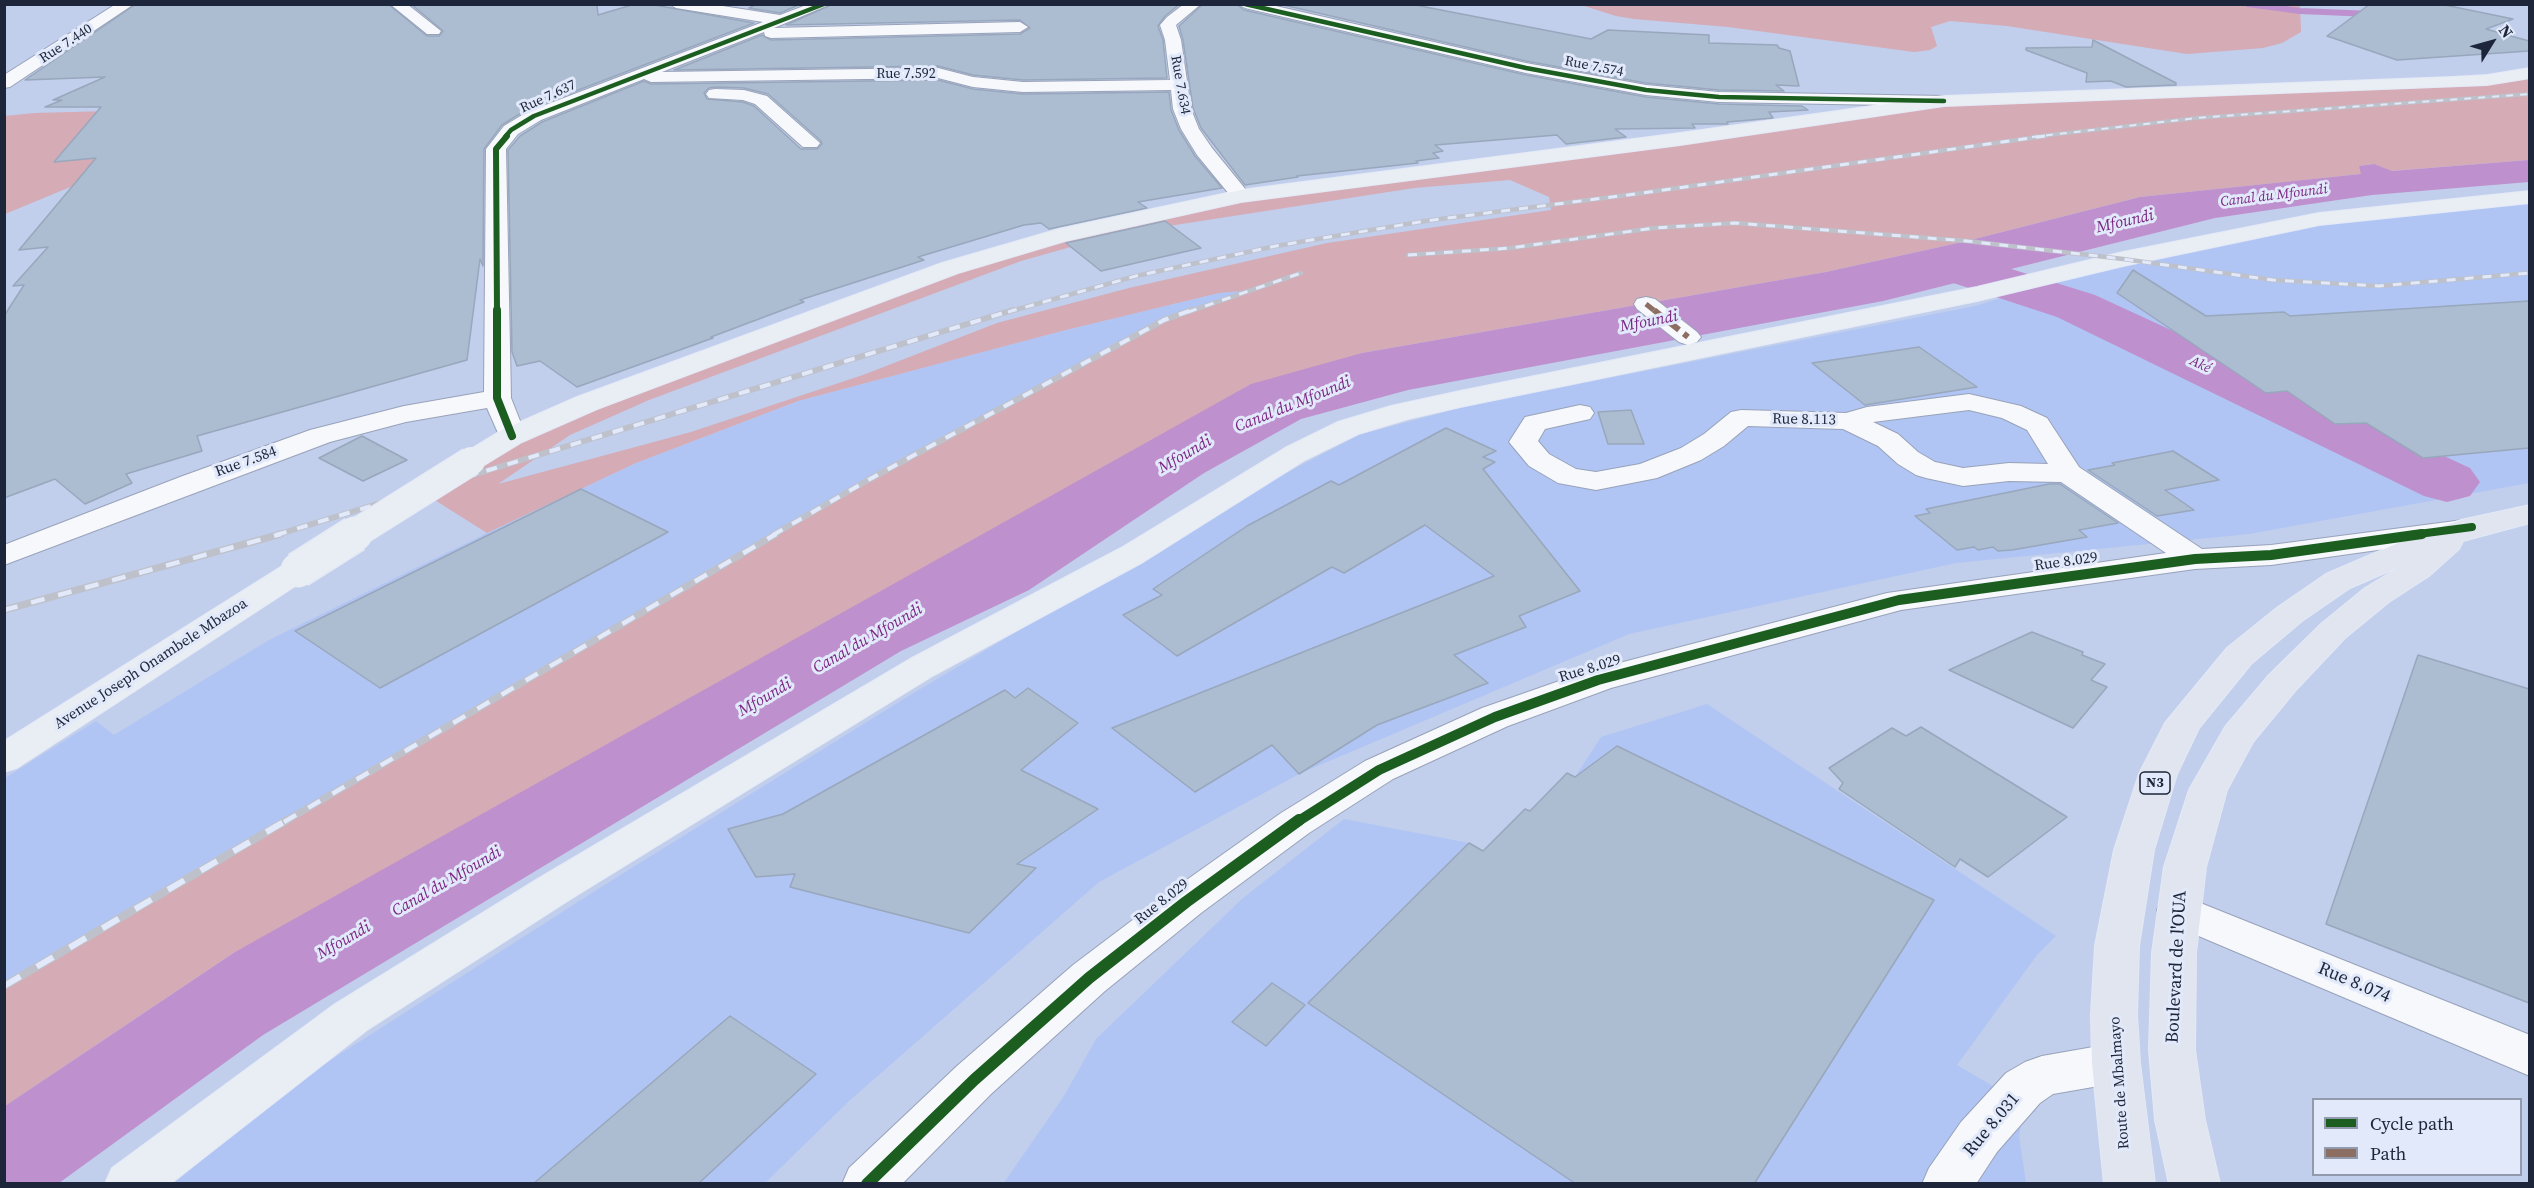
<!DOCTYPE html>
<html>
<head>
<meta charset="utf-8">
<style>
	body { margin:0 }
	#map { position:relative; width:2534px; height:1188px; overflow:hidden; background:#c1ceec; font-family:"Source Serif 4",serif }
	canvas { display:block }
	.frame { position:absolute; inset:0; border:6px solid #1c2539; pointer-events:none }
	.legend { position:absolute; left:2312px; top:1098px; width:210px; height:78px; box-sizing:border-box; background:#e1e9fa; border:2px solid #929bad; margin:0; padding:8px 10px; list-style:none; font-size:18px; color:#1c2539 }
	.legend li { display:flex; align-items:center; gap:12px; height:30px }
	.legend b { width:30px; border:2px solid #929bad }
	.north { position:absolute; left:2462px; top:12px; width:60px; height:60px; -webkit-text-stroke:4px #e1e9fa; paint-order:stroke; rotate:53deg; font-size:16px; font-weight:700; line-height:24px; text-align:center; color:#1c2539 }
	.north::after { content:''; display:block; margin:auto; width:21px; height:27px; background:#1c2539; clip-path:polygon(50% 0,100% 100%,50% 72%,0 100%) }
</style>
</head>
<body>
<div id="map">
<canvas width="2534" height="1188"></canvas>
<div class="frame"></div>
<ul class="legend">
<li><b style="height:8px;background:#1b5e20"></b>Cycle path</li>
<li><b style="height:8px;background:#8d6e63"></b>Path</li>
</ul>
<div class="north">N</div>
</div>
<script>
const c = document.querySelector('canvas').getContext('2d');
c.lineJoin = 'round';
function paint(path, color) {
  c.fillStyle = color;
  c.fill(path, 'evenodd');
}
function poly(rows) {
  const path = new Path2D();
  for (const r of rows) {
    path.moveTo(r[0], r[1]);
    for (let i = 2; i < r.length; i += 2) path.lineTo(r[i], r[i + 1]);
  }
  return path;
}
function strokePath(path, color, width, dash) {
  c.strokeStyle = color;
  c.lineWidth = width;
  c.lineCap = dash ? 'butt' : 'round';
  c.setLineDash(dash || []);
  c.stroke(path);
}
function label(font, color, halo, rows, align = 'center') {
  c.font = font + ' "Source Serif 4",serif';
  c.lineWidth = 6;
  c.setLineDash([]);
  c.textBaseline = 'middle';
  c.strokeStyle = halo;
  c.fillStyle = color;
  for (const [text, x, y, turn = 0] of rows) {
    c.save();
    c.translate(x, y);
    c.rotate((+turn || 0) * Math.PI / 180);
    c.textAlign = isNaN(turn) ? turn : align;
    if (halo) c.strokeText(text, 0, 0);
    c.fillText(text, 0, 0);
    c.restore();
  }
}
paint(poly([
	[2529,199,2529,483,2249,534,1956,563,1629,634,1301,773,1099,882,848,1102,765,1183,173,1184,298,1081,606,884,907,697,1267,483,1359,435,1467,406,1975,306,2067,278,2317,222],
	[1255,289,1164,320,868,480,5,986,5,778,96,721,114,735,269,640,487,533,636,463,798,401,1062,331,1219,293],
	[1707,704,2056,936,2037,955,1957,1065,2037,1112,2029,1112,2022,1121,2019,1136,2026,1183,1003,1184,1064,1096,1096,1039,1243,898,1344,819,1469,843,1483,851,1530,811,1567,773,1575,777,1601,737]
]), '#b0c5f4');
paint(poly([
	[2300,5,2301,32,2282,43,2263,48,2187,54,2007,26,1950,21,1931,27,1937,46,1930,50,1914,52,1728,27,1634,19,1616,16,1581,5],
	[2529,73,2529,160,2391,171,2373,164,2359,166,2362,174,2140,197,1967,241,1826,272,1362,353,235,952,5,1106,4,986,868,480,1164,320,1252,290,1219,293,1062,331,798,401,636,463,487,533,422,492,512,436,900,286,1195,205,1944,101,2453,82],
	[1510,180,1549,197,1551,210,1327,243,1129,288,997,323,863,375,691,432,498,484,570,435,649,400,1021,261,1117,234,1414,188],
	[109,111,109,171,5,214,4,116,35,113]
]), '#d5abb5');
paint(poly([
	[2529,160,2529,182,2372,195,2215,218,1883,301,1408,390,1301,419,1204,473,1029,590,901,651,263,1035,59,1183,5,1184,5,1106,235,952,1251,384,1362,353,1826,272,1967,241,2140,197,2361,174,2359,166,2374,164,2392,171]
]), '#be90ce');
strokePath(poly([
	[2248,4,2300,11,2372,14]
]), '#be90ce', 6);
paint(poly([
	[1947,249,2095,295,2470,468,2480,482,2470,496,2447,502,2424,496,2057,317,1929,275,1921,264,1929,253,1947,249]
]), '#be90ce');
const building = poly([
	[136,4,388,4,427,36,439,36,443,31,411,4,597,4,598,15,635,4,649,4,754,23,526,110,502,125,484,149,483,266,480,259,467,360,197,436,202,451,126,474,132,483,85,504,55,479,4,498,4,316,24,285,13,286,48,247,19,250,96,158,54,162,101,107,45,107,62,100,53,100,105,77,25,80,136,4],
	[757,4,801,4,780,13,749,8,757,4],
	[833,4,1180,4,1165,16,1158,26,1163,40,1167,78,1023,80,973,75,938,66,674,70,762,35,771,40,1020,34,1030,28,1020,20,786,25,833,4],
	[1203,4,1236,4,1244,10,1526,75,1646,97,1719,104,1802,106,1808,110,1769,112,1773,118,1727,122,1728,124,1692,124,1695,128,1615,129,1626,137,1566,144,1557,135,1435,145,1443,151,1433,153,1439,158,1416,161,1418,163,1297,176,1298,177,1245,185,1201,128,1193,108,1183,40,1179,26,1203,4],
	[1279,4,1410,4,1591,39,1608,30,1709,35,1709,43,1777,45,1779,48,1790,51,1799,86,1776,85,1784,91,1719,90,1646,83,1526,61,1279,4],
	[2370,4,2440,4,2513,19,2486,29,2529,41,2529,51,2397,60,2327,36,2370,4],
	[2093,40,2176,83,2176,85,2126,87,2111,81,2086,82,2087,73,2026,50,2026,48,2092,47,2093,40],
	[938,80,973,89,1023,94,1169,92,1171,110,1179,130,1195,156,1222,188,1138,202,1147,208,1049,229,1041,223,1024,225,918,257,924,260,800,300,804,302,711,337,713,338,577,387,540,361,517,366,512,352,508,150,520,136,542,122,644,81,651,84,938,80],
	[715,87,744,88,768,94,821,141,822,144,817,149,801,149,754,106,743,102,707,99,704,93,709,88,715,87],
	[1165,221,1201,248,1101,271,1066,243,1165,221],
	[2133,270,2206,316,2284,312,2290,316,2529,301,2529,448,2423,458,2366,423,2335,424,2287,391,2266,393,2117,293,2133,270],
	[1919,347,1977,387,1865,405,1812,363,1919,347],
	[1631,410,1644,444,1608,444,1598,412,1631,410],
	[1446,428,1496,451,1483,457,1495,462,1483,469,1580,591,1519,616,1526,627,1454,655,1488,683,1377,725,1299,774,1272,745,1195,792,1112,728,1494,576,1425,525,1344,573,1332,567,1177,656,1123,615,1162,595,1153,589,1247,526,1331,481,1339,485,1446,428],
	[362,436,407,460,363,481,319,458,362,436],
	[2173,451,2219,480,2165,490,2194,510,2157,516,2088,470,2115,465,2112,463,2173,451],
	[2049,484,2060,484,2118,523,2079,530,2087,537,2012,550,1998,551,1993,547,1978,550,1974,547,1957,550,1915,516,1930,513,1926,509,2049,484],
	[581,489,668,532,380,688,295,631,581,489],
	[2032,632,2083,652,2082,655,2105,664,2091,680,2107,687,2073,728,1949,670,2032,632],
	[2418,655,2529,689,2529,1003,2326,924,2418,655],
	[1028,688,1078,723,1021,770,1098,809,1017,864,1036,868,969,933,790,887,795,874,756,877,728,829,783,814,1005,690,1015,698,1028,688],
	[1921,727,2067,817,1988,877,1960,859,1955,867,1839,789,1843,783,1829,768,1892,728,1906,736,1921,727],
	[1617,746,1934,900,1754,1184,1576,1184,1308,1003,1469,843,1483,851,1525,809,1530,811,1567,773,1575,777,1617,746],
	[1272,983,1305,1005,1266,1046,1232,1022,1272,983],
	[730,1016,816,1074,698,1184,533,1184,730,1016]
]);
paint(building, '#acbcd1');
strokePath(building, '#98a7bc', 1.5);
const minor = poly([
	[116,4,134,4,10,87,4,88,4,75,116,4],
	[390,4,407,4,441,31,439,34,427,34,390,4],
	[669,4,710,4,780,15,809,4,831,4,774,28,1020,22,1028,27,1020,32,771,38,765,36,764,32,662,72,938,68,973,77,1023,82,1170,80,1165,40,1160,25,1167,17,1184,4,1201,4,1176,25,1181,40,1191,109,1199,129,1212,148,1251,196,1248,200,1241,202,1234,200,1197,155,1181,129,1173,109,1171,90,1023,92,973,87,938,78,651,82,644,79,541,120,518,134,506,149,511,398,526,436,522,442,512,444,502,442,487,408,406,422,330,442,4,565,4,545,180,477,310,430,404,406,484,392,486,149,504,126,527,112,763,22,676,8,669,4],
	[1238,4,1267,4,1526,63,1646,85,1719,92,1944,96,1950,97,1953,101,1950,105,1944,106,1719,102,1646,95,1526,73,1245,8,1238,4],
	[715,89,744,90,767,96,820,143,817,147,803,147,755,104,743,100,709,98,706,94,709,90,715,89],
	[1646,297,1655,299,1697,332,1701,337,1697,342,1688,345,1679,342,1637,309,1634,304,1637,299,1646,297],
	[1969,394,2021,406,2047,418,2079,467,2202,549,2271,545,2463,520,2474,522,2479,529,2474,536,2463,538,2271,565,2195,569,1901,610,1611,688,1508,726,1393,779,1309,833,1201,913,1105,991,991,1094,902,1184,842,1184,849,1168,957,1066,1073,965,1171,891,1281,813,1365,761,1482,708,1585,672,1887,593,2166,553,2061,482,2009,481,1963,486,1926,478,1916,475,1898,464,1878,446,1843,429,1748,426,1724,446,1701,460,1657,478,1596,490,1558,483,1529,466,1509,442,1525,417,1580,405,1590,407,1594,413,1590,419,1545,429,1538,441,1549,454,1576,469,1596,472,1640,464,1681,448,1704,434,1731,412,1741,410,1846,413,1867,407,1969,394],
	[1969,410,2002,418,2027,430,2048,464,2009,463,1963,468,1935,462,1918,452,1898,434,1873,422,1969,410],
	[2178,894,2530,1035,2530,1076,2163,921,2157,910,2163,899,2178,894],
	[2116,1043,2133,1049,2140,1063,2133,1077,2116,1083,2053,1094,2040,1103,1997,1152,1976,1184,1922,1184,1929,1168,1961,1122,2006,1073,2025,1062,2042,1056,2116,1043]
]);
const major = poly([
	[2530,68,2530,78,2487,85,1944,106,1680,145,1241,202,1065,241,958,273,597,409,522,442,481,467,471,470,461,467,457,461,461,455,502,430,577,397,942,263,1059,229,1241,190,1680,133,1944,96,2453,77,2487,75,2530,68],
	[2530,191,2530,203,2319,225,2123,266,1977,301,1460,407,1408,419,1358,434,1305,460,1143,562,934,675,569,900,367,1030,170,1184,105,1184,112,1168,335,1004,539,878,910,659,1121,548,1285,448,1338,422,1391,406,1460,391,1977,287,2123,252,2319,213,2530,191],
	[298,560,309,563,314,570,309,577,17,768,4,772,4,741,287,563,298,560]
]);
const highway = poly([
	[2530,505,2530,523,2463,541,2459,549,2429,576,2389,602,2345,638,2295,691,2253,742,2227,790,2206,867,2196,953,2195,1050,2205,1120,2220,1184,2169,1184,2155,1120,2149,1050,2152,953,2164,867,2189,790,2225,727,2269,675,2321,624,2365,588,2403,565,2350,588,2302,621,2251,664,2199,728,2177,774,2154,850,2139,946,2137,1015,2140,1063,2155,1184,2104,1184,2092,1063,2091,1015,2095,946,2114,850,2139,774,2165,723,2227,648,2278,607,2326,574,2417,535,2461,520,2530,505]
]);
strokePath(minor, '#98a2b9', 2);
strokePath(major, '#e3e9f6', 2);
strokePath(highway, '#e3e9f6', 2);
paint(minor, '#f6f8fc');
paint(major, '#e9edf4');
paint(highway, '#e0e5ef');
const railFar4 = poly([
	[2032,137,2197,118,2530,94]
]);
const railFar3 = poly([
	[1408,255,1511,248,1654,228,1735,223,1967,241,2123,259,2273,280,2379,286,2530,273],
	[1008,312,1136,276,1276,246,1425,221,1635,194,2045,136],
	[1188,312,1301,273]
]);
const railFar2 = poly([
	[276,535,1013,310],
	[773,535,868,480,1164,320,1192,310]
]);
const railFar1 = poly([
	[4,610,281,534],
	[284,822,776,534]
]);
const rail = poly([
	[4,986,287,820]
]);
strokePath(railFar4, '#bec1c9', 4);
strokePath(railFar3, '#bec1c9', 4.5);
strokePath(railFar2, '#bec1c9', 6);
strokePath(railFar1, '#bec1c9', 7);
strokePath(rail, '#bec1c9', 8);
strokePath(railFar4, '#e1e9fa', 2, [7]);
strokePath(railFar3, '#e1e9fa', 3, [9]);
strokePath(railFar2, '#e1e9fa', 4, [11]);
strokePath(railFar1, '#e1e9fa', 4.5, [14]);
strokePath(rail, '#e1e9fa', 6, [19]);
const majorBridgeFar1 = poly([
	[353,535,471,461]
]);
const majorBridge = poly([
	[298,570,355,534]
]);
strokePath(majorBridgeFar1, '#e3e9f6', 30, []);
strokePath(majorBridge, '#e3e9f6', 38, []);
strokePath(majorBridgeFar1, '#e9edf4', 28);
strokePath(majorBridge, '#e9edf4', 35);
strokePath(poly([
	[1646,304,1656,312]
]), '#8d6e63', 5, [10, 5]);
strokePath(poly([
	[1654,310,1688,337]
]), '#8d6e63', 6, [13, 6]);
strokePath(poly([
	[1245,4,1526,68,1646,90,1719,97,1944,101],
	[505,137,511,130,534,116,824,4]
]), '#1b5e20', 4.5);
strokePath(poly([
	[497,312,496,149,507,136]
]), '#1b5e20', 6);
strokePath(poly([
	[497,310,497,398,512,436],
	[2411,535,2472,527]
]), '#1b5e20', 8);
strokePath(poly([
	[1297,822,1379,770,1495,717,1598,680,1899,600,2195,559,2271,555,2422,534]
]), '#1b5e20', 10);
strokePath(poly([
	[867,1184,974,1080,1089,978,1186,902,1299,820]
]), '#1b5e20', 12);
label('14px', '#1c2539', '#e1e9fa', [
	["Rue 7.440",66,44,-33],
	["Rue 7.574",1594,67,11],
	["Rue 7.592",906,74],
	["Rue 7.634",1180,85,80],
	["Rue 7.637",548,97,-25]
]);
label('italic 14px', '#7b2581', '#e1e9fa', [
	["Canal du Mfoundi",2274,196,-7],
	["Aké",2200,365,25]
]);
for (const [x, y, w] of [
	[2155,783,30]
]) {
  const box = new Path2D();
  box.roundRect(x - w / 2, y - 11, w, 22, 4.5);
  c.fillStyle = '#e1e9fa';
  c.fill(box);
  strokePath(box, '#1c2539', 1.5);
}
label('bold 14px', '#1c2539', null, [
	["N3",2155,783]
]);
label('15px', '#1c2539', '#e1e9fa', [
	["Rue 8.113",1804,420,1],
	["Rue 7.584",246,462,-20],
	["Rue 8.029",2066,562,-8],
	["Avenue Joseph Onambele Mbazoa",151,664,-33],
	["Rue 8.029",1590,669,-17],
	["Rue 8.029",1162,902,-38],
	["Route de Mbalmayo",2120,1083,-94]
]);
label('italic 16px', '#7b2581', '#e1e9fa', [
	["Mfoundi",2125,222,-13],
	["Mfoundi",1649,322,-11],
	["Canal du Mfoundi",1293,405,-22],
	["Mfoundi",1185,455,-30],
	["Canal du Mfoundi",868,639,-30],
	["Mfoundi",765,698,-30],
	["Canal du Mfoundi",447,882,-30],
	["Mfoundi",344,941,-30]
]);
label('18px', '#1c2539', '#e1e9fa', [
	["Boulevard de l'OUA",2177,967,-87],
	["Rue 8.074",2354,983,23],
	["Rue 8.031",1992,1125,-50]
]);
</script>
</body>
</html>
